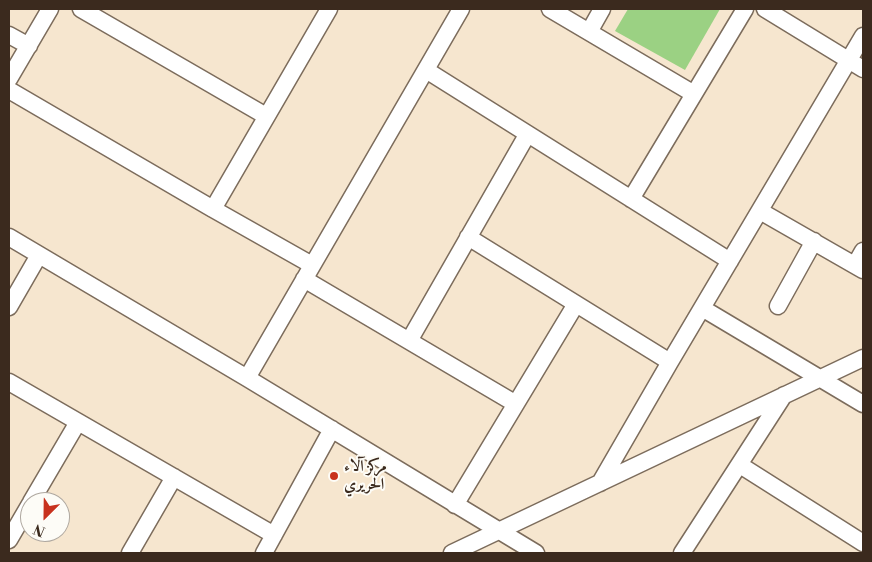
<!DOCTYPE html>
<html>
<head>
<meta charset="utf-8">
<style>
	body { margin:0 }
	#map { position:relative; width:872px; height:562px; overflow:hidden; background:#f6e6cf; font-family:"Libre Bodoni",serif }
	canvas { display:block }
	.frame { position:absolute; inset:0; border:10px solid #3b2a1e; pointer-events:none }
	.north { position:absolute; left:20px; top:492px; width:50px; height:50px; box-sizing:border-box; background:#fdfcf7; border:1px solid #afa8a0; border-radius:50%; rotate:203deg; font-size:14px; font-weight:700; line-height:20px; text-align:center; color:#3b2a1e }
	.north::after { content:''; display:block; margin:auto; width:18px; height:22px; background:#c8321e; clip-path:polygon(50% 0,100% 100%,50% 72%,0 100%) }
</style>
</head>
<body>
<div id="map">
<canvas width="872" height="562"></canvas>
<div class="frame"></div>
<div class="north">N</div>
</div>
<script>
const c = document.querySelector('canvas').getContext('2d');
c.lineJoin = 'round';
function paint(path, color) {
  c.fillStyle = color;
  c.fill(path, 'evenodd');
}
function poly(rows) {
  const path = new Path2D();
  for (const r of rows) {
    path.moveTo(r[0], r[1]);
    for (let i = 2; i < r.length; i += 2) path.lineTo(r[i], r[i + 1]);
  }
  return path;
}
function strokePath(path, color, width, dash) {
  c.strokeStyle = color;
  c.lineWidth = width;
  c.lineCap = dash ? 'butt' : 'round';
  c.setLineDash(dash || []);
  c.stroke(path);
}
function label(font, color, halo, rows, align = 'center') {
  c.font = font + ' "Libre Bodoni",Amiri,serif';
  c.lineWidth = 4;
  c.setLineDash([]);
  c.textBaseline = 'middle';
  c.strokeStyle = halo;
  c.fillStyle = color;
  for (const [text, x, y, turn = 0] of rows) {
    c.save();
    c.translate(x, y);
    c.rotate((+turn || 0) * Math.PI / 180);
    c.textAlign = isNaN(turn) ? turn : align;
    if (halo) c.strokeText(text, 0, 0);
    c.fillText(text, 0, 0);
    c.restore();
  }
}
paint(poly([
	[628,9,720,9,685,70,615,31]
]), '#9bd183');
const street = poly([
	[81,9,266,116],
	[550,9,694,94],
	[765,9,863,69],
	[589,32,602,9],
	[9,35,29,46],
	[426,70,730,261],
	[9,79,50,9],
	[9,90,213,209,329,9],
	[631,199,745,9],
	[213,209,312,265],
	[760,211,863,270],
	[9,237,247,378,536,553],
	[468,237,670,362],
	[855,265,863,251],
	[304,279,516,404],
	[778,306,814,241],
	[9,307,39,255],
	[702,308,863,404],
	[409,341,527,135],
	[247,378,461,9],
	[9,382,274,535],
	[740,465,863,543],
	[600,483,670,362,863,36],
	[31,502,78,422],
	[455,505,576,304],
	[9,540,30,504],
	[130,553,174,477],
	[264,553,332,429],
	[452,553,863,358],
	[682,553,784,395]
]);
strokePath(street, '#7c6c5c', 19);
strokePath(street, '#fff', 16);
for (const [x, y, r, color] of [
	[334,476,5,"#c8321e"]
]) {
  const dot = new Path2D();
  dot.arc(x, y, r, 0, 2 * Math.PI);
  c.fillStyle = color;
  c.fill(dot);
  strokePath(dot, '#fdfcf7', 2);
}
label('bold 16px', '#3b2a1e', '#fdfcf7', [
	["مركز آلاء",344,467],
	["الحريري",344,485]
], 'left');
</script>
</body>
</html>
